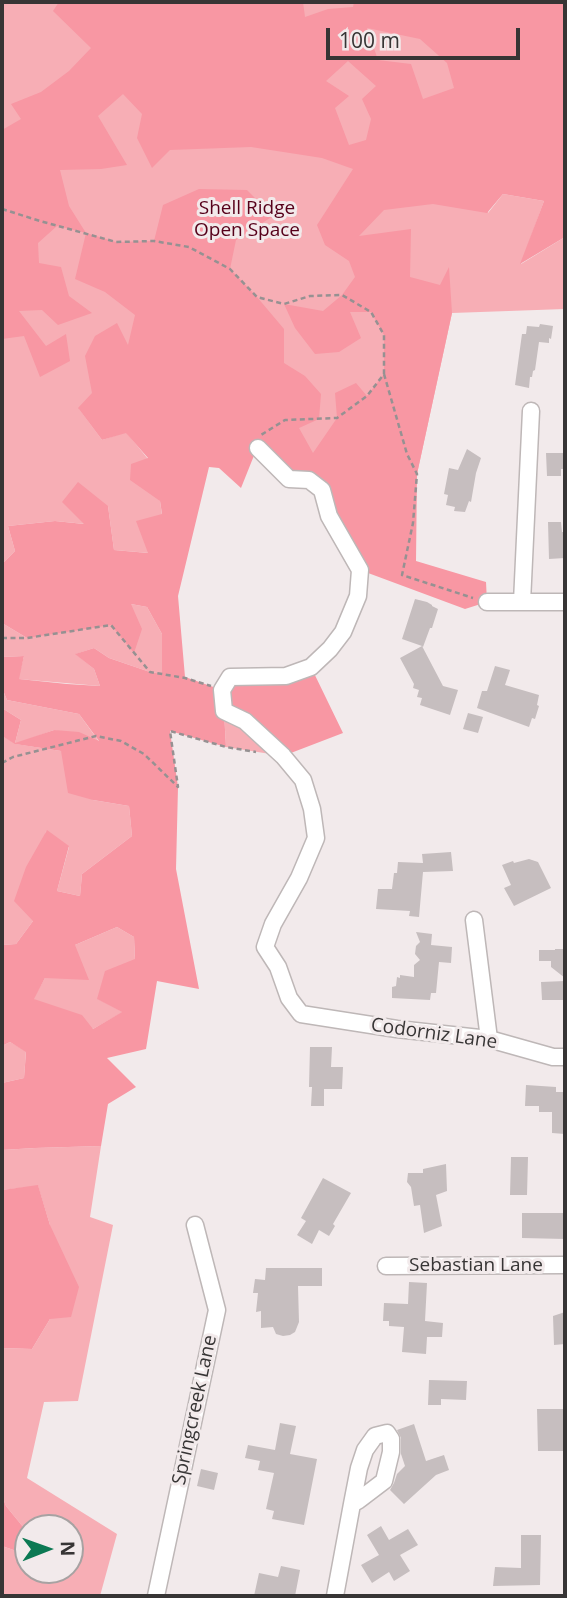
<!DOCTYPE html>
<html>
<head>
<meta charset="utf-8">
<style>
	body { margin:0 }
	#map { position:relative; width:567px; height:1598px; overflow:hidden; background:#f2eaeb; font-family:"Open Sans",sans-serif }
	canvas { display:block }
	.frame { position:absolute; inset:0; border:4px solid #373535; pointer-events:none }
	.north { position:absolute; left:14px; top:1514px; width:70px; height:70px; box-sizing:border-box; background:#f2eaeb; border:2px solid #a7a2a2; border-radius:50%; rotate:89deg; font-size:19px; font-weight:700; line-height:28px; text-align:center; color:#373535 }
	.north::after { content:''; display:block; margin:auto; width:24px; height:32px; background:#0c7953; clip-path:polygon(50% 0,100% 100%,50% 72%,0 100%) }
	.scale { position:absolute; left:326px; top:28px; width:194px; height:32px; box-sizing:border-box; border:4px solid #373535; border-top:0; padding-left:9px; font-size:21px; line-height:24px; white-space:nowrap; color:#373535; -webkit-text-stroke:5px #f2eaeb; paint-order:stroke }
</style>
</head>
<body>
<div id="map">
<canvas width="567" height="1598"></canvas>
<div class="frame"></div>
<div class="north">N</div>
<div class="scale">100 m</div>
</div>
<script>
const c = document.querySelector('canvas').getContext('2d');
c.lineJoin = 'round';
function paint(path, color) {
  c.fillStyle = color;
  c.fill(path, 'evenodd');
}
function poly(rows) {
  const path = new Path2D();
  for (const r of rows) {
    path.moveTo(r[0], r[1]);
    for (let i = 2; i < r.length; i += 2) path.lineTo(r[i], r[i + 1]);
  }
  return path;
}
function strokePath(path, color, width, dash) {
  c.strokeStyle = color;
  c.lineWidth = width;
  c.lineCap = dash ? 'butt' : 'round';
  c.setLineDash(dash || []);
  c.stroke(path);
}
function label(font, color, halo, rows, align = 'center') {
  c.font = font + ' "Open Sans",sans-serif';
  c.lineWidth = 6;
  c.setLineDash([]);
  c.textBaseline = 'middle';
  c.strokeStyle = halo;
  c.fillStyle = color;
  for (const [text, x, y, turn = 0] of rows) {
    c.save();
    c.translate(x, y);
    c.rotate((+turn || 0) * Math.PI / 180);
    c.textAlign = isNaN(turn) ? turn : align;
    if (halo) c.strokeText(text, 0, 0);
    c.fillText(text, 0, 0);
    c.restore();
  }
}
paint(poly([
	[2,2,513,2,488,213,503,194,544,201,521,264,565,237,565,309,452,313,417,474,79,409,102,440,126,432,148,459,160,501,162,515,149,553,114,550,108,506,85,524,55,521,8,526,15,551,2,564],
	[131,604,147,607,162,634,162,674,150,672,109,658,94,648,76,654,94,669,100,686,18,679,24,656,2,657,2,623,27,638],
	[2,688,7,700,79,714,100,743,54,730,16,744,61,751,93,800,129,806,132,836,82,874,80,896,57,891,69,847,46,831,33,921,16,944,2,945,2,736,15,743,21,720,2,708],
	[224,711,283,756,226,747],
	[117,927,134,937,135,960,98,999,123,1012,93,1029,33,999,45,978,75,945],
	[10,1042,26,1051,24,1078,2,1083,2,1046],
	[101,1146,90,1217,113,1225,78,1401,44,1402,27,1478,117,1534,100,1596,2,1596,2,1546,28,1555,28,1570,70,1570,70,1528,28,1528,28,1533,6,1506,2,1496,2,1343,2,1348,32,1349,50,1319,50,1225,38,1186,2,1190,2,1150,35,1148]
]), '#f7aeb5');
paint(poly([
	[59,2,303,2,305,17,328,9,353,7,354,2,565,2,565,237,520,264,544,201,503,194,487,213,433,204,384,210,359,236,411,229,410,277,440,285,449,267,452,313,417,474,416,561,486,582,487,602,465,609,360,570,322,490,289,479,257,448,241,488,219,468,209,467,178,596,185,677,222,690,230,677,311,667,343,733,283,756,224,712,226,747,170,731,178,787,176,869,199,989,157,981,146,1049,107,1058,136,1087,108,1104,101,1146,35,1148,2,1150,2,1083,24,1078,26,1052,10,1042,2,1046,2,945,16,944,33,921,14,901,26,867,47,830,69,846,57,891,80,896,82,874,132,836,129,806,93,800,68,793,61,751,15,744,2,736,2,708,21,720,15,743,54,730,79,732,99,741,79,714,7,700,2,688,2,657,24,656,19,679,67,684,100,686,94,669,75,654,94,648,109,658,150,672,162,674,162,634,147,607,131,604,142,629,134,653,111,625,27,638,2,623,2,564,15,551,8,526,55,521,84,524,62,502,78,482,108,506,114,550,148,553,136,521,162,514,160,501,130,480,131,464,148,458,126,433,102,440,78,408,92,393,85,356,95,336,117,323,128,345,135,315,105,292,75,279,86,233,57,226,38,243,39,263,61,267,69,296,92,313,58,325,42,310,19,311,46,346,66,334,70,361,40,377,24,336,2,339,2,130,21,119,11,104,41,92,69,71,91,48,53,11],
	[367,28,420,39,447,63,454,88,423,99,411,64,378,60],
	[348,61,376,86,362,99,371,119,366,140,349,145,335,108,349,96,326,81],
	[123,94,142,114,137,138,152,168,170,150,251,147,322,158,353,169,317,225,325,245,349,261,355,277,342,295,323,311,284,304,295,328,315,354,339,352,361,338,350,312,371,312,384,335,384,374,367,396,356,383,335,393,337,418,313,453,299,428,319,419,321,394,305,376,284,363,284,329,257,297,230,269,236,240,273,216,247,190,199,189,163,205,154,241,116,242,86,233,69,206,60,170,101,169,127,165,98,116],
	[117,927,134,937,135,959,105,971,97,999,122,1012,93,1029,82,1015,34,999,45,978,89,980,75,945],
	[38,1185,50,1225,79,1287,71,1317,50,1319,32,1349,2,1348,2,1190],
	[2,1496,6,1506,28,1533,28,1555,2,1546]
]), '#f897a3');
paint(poly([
	[540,324,553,326,551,339,549,338,549,343,539,342,535,370,533,371,532,377,530,377,529,388,515,385,522,334,526,334,527,326,539,327],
	[467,449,481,458,476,473,471,502,469,501,465,512,454,511,455,507,446,505,448,495,444,494,449,468,458,470],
	[546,453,565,453,565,469,561,469,561,476,547,476],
	[548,522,561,522,562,532,565,532,565,558,549,559],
	[415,599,427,602,432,605,432,606,438,609,432,628,430,628,423,647,422,646,443,686,458,690,450,715,420,705,422,698,417,697,419,690,413,688,414,684,400,658,422,646,402,639],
	[495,666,510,670,505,685,539,695,537,705,539,706,535,719,532,718,529,727,477,708,482,691,487,691],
	[468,713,483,717,478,733,463,729],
	[451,852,453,871,423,872,419,917,409,916,410,911,376,909,378,889,392,889,394,873,397,873,398,862,423,863,422,854],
	[529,859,538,862,551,888,514,906,504,888,511,885,502,865,513,861,514,863],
	[416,932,432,934,431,945,452,947,451,963,439,962,436,993,431,993,430,1000,392,998,392,987,396,986,397,977,400,978,400,975,414,977,414,965,420,960,415,954,416,946,420,942],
	[555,949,565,949,565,978,551,967,551,961,539,961,539,950,555,950],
	[565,981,565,1000,542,1000,541,982],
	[310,1047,332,1047,331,1067,343,1067,342,1089,324,1089,324,1106,311,1106,312,1087,309,1087],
	[526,1085,556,1087,556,1092,565,1092,565,1134,552,1133,552,1112,539,1112,539,1106,525,1106],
	[511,1157,528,1157,527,1195,510,1195],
	[446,1164,447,1191,436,1195,442,1226,424,1233,420,1205,414,1206,411,1187,407,1182,408,1173,423,1173,423,1169],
	[323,1178,351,1193,333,1224,335,1226,329,1236,319,1230,312,1244,297,1235,306,1221,301,1218],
	[522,1213,565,1213,565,1239,522,1238],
	[266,1268,322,1268,322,1286,298,1286,299,1322,295,1332,290,1335,283,1336,276,1334,273,1327,261,1328,261,1311,256,1312,258,1293,253,1293,255,1279,265,1280],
	[409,1282,427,1283,425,1321,443,1323,442,1337,427,1337,426,1354,402,1352,404,1327,389,1326,389,1321,383,1321,384,1303,408,1304],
	[565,1312,565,1344,554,1345,553,1316],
	[429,1380,467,1381,466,1400,441,1399,441,1405,428,1405],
	[537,1409,565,1409,565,1451,538,1451],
	[280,1423,296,1426,290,1454,317,1459,304,1525,272,1519,274,1511,266,1509,274,1473,258,1470,260,1461,245,1458,248,1445,275,1450],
	[414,1424,426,1461,444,1455,449,1470,436,1475,404,1504,390,1490,394,1483,397,1474,405,1466,401,1454,401,1438,397,1430],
	[201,1469,218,1473,214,1490,197,1486],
	[381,1526,389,1540,408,1529,418,1545,400,1555,410,1571,394,1581,389,1572,372,1583,361,1565,379,1555,367,1535],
	[521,1535,541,1535,540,1585,493,1586,495,1567,521,1568],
	[281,1566,300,1570,295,1596,254,1596,259,1573,278,1577]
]), '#c6bebf');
const minor = poly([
	[258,448,289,479,309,480,322,490,329,516,360,570,358,596,343,632,330,649,311,667,286,676,230,677,222,690,224,711,245,721,283,756,303,780,312,809,316,838,299,878,273,924,265,947,278,967,289,998,301,1014,397,1029,489,1039,553,1057,565,1057],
	[487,602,565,602],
	[522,602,531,411],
	[474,920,489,1039],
	[386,1266,565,1265],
	[156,1596,217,1310,195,1225],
	[335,1596,352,1504,359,1468,365,1450,375,1436,387,1433,391,1439,391,1452,384,1481,359,1500,352,1504]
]);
strokePath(minor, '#beb7b7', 19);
strokePath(poly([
	[2,209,40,221,116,242,154,241,189,247,230,269,257,297,284,304,310,296,342,295,371,312,384,335,384,374,367,396,337,418,285,420,261,435],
	[384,374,407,454,417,474,413,523,402,575,473,598],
	[2,638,27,638,111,625,150,672,185,678,211,686],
	[2,763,13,757,96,736,121,741,144,754,178,787,170,731,226,747,256,752]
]), '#969192', 2.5, [5, 3.5]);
strokePath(minor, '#fff', 16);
label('19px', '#56001a', '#f2eaeb', [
	["Shell Ridge",247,209],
	["Open Space",247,231]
]);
label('19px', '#373535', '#f2eaeb', [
	["Codorniz Lane",434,1034,8],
	["Sebastian Lane",476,1266],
	["Springcreek Lane",195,1410,-78]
]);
</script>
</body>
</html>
